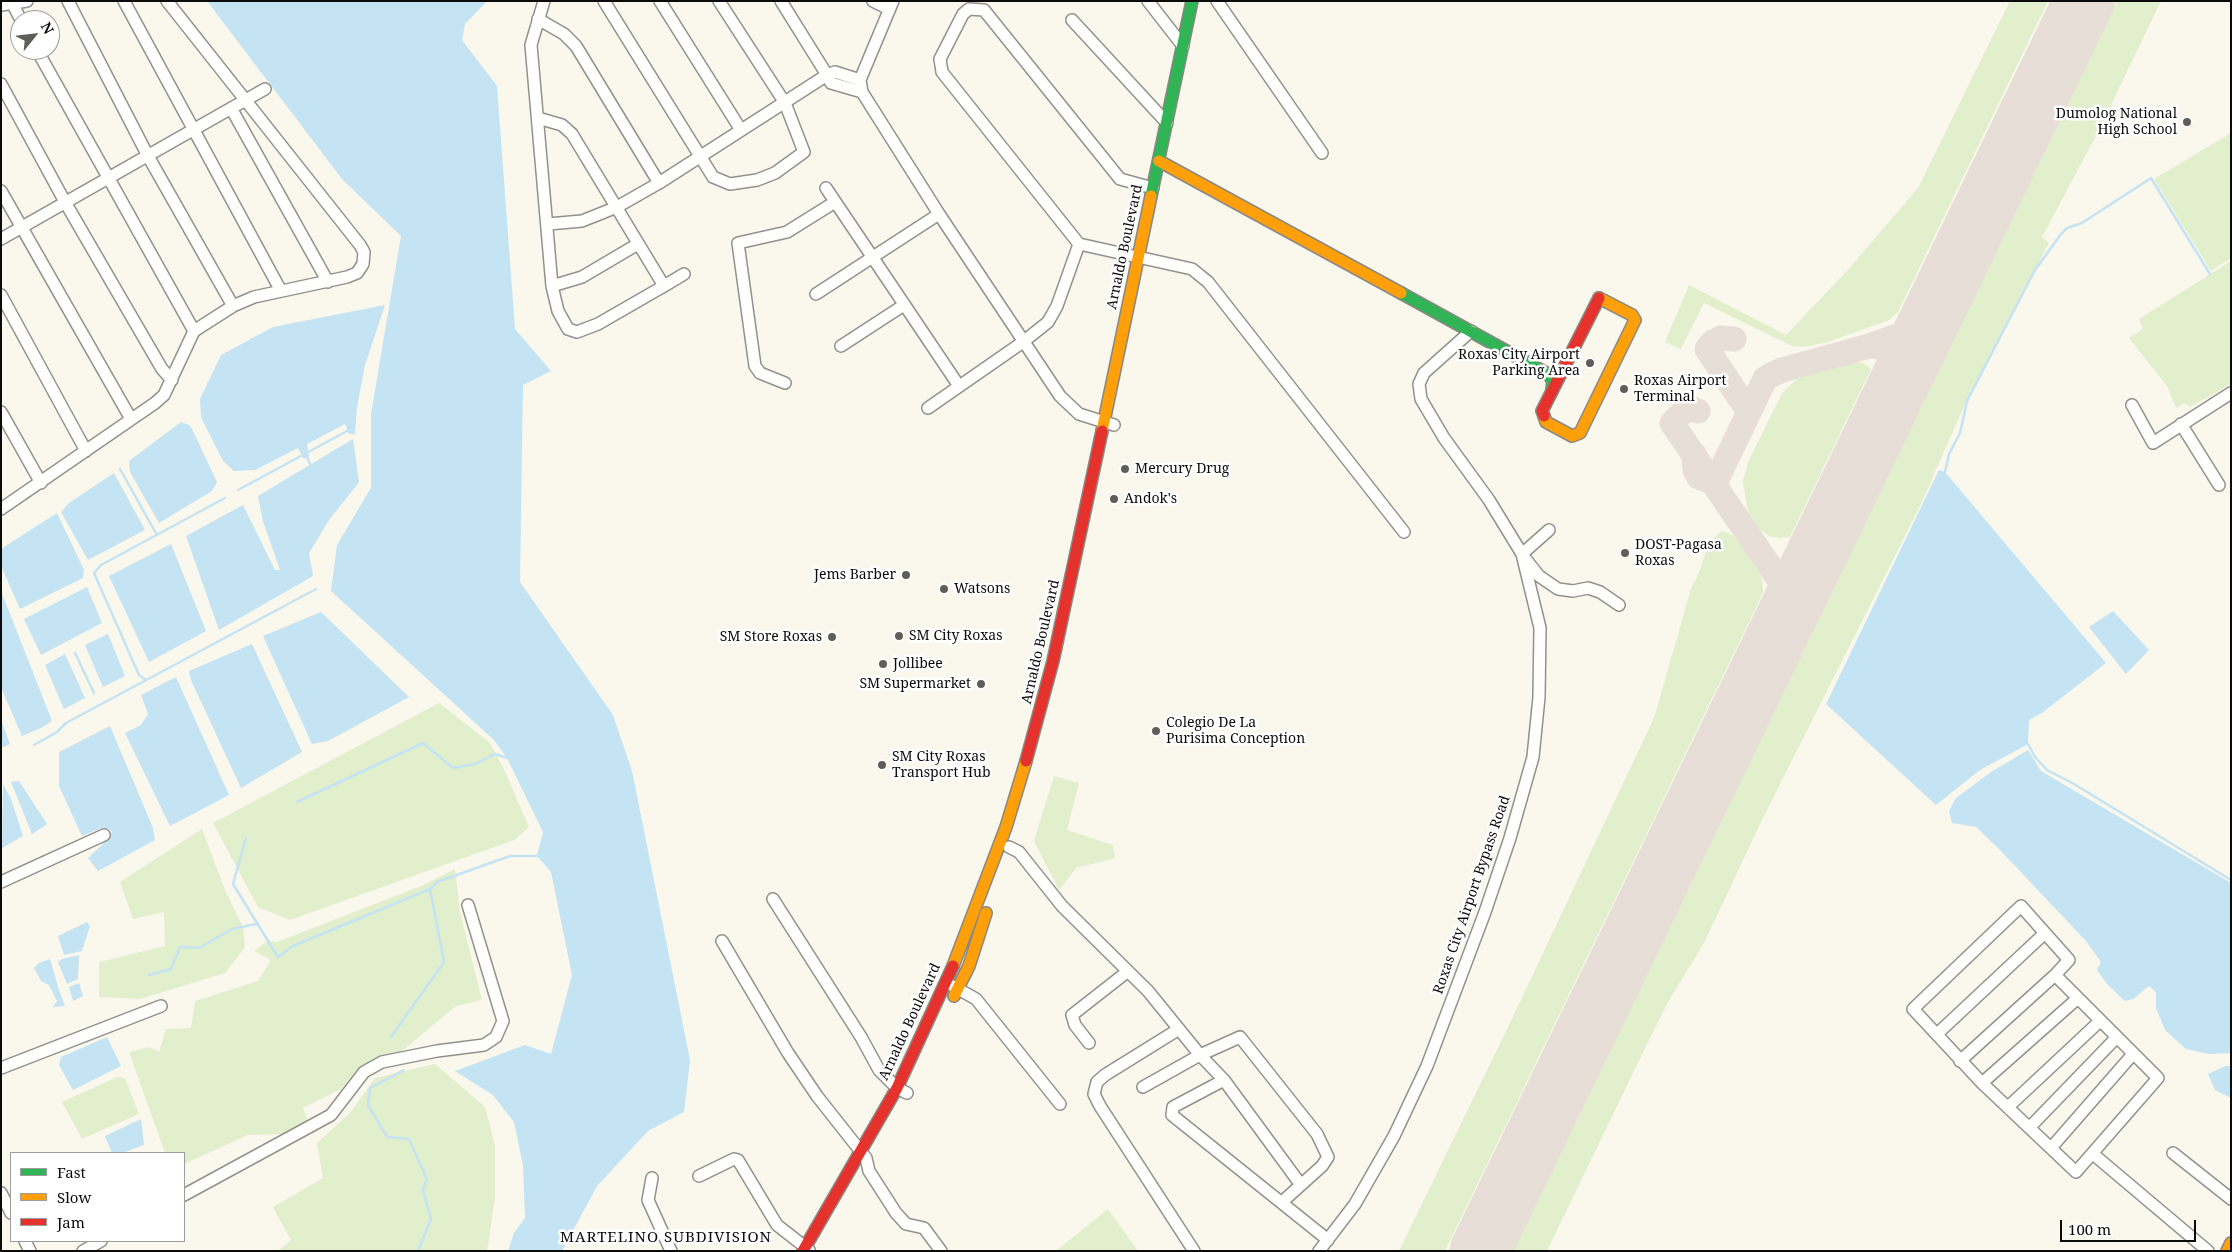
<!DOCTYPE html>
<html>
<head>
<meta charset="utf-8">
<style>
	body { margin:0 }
	#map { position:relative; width:2232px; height:1252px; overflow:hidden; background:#faf7ed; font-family:"Noto Serif",serif }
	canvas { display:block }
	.frame { position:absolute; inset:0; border:2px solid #0b0b0b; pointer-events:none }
	.legend { position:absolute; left:10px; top:1152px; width:175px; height:90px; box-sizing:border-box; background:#fff; border:1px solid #9d9d9d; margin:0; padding:6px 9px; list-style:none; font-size:15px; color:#0b0b0b }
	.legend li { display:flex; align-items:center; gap:10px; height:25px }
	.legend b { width:25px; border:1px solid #9d9d9d }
	.north { position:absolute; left:10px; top:10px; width:50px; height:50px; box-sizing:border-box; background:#fff; border:1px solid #9d9d9d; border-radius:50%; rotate:61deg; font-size:14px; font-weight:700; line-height:20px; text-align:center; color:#0b0b0b }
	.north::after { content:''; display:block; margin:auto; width:18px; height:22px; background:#5f5e5a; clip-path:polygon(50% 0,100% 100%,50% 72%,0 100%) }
	.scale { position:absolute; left:2060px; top:1220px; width:136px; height:22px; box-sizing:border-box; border:2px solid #0b0b0b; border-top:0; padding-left:6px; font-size:15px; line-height:18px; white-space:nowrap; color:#0b0b0b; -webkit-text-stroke:4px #fff; paint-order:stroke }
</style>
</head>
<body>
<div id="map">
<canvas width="2232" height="1252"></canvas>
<div class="frame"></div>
<ul class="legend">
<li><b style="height:6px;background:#30b455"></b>Fast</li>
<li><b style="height:6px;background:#ff9f0a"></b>Slow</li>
<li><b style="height:6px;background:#e5322d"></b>Jam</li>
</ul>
<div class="north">N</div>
<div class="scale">100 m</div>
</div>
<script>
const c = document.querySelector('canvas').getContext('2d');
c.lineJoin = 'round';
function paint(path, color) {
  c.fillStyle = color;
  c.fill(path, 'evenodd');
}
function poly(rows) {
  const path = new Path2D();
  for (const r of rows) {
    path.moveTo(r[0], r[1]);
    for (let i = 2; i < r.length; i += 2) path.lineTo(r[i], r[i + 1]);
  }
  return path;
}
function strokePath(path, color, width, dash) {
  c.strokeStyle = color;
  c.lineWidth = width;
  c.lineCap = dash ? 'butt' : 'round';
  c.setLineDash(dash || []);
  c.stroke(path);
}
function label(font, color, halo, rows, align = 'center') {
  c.font = font + ' "Noto Serif",serif';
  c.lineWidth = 5;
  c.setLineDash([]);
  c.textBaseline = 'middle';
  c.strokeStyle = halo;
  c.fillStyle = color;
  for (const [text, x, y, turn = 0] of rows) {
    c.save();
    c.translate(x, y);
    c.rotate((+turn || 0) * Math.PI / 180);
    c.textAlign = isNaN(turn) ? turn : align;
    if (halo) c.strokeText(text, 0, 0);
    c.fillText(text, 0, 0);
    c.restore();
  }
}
paint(poly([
	[2010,1,2048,1,1898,312,1889,320,1828,342,1805,347,1792,346,1704,303,1681,349,1665,342,1689,285,1786,335,1846,272,1918,188],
	[2116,1,2161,1,2097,134,2042,237,2049,243,1968,397,1921,504,1761,822,1704,943,1668,1002,1648,1042,1547,1251,1513,1251],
	[2231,133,2231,258,2211,271,2154,179],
	[2231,261,2231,384,2190,407,2185,403,2176,408,2167,386,2129,338,2143,329,2139,319],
	[1857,361,1867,365,1871,369,1790,537,1779,538,1769,536,1758,528,1748,512,1743,481,1749,460,1782,393,1799,377,1816,369,1838,363],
	[1722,531,1734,536,1755,566,1762,579,1763,593,1445,1251,1399,1251,1510,1023,1654,718,1691,589,1700,570,1709,542],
	[439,703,489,742,503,767,529,827,514,840,290,920,258,907,213,823],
	[1054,776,1079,783,1067,830,1113,845,1115,858,1076,868,1059,890,1034,841],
	[202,829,225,890,243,927,245,947,225,973,140,999,99,997,99,962,165,946,164,912,133,919,120,882],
	[455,869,460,912,482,1000,456,1006,401,1052,360,1066,341,1089,303,1108,308,1123,286,1134,248,1135,184,1164,184,1153,165,1153,129,1052,149,1047,159,1052,166,1029,191,1028,195,1001,258,981,271,960,254,951,267,941,277,942,421,886],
	[435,1064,485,1107,495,1145,495,1197,487,1251,278,1251,291,1240,273,1207,323,1178,317,1143,350,1113,375,1078],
	[117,1077,125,1078,139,1114,82,1139,62,1102],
	[1108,1209,1138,1251,1056,1251]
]), '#e2efcd');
paint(poly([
	[207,1,487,1,465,24,462,40,497,86,515,329,551,371,523,385,520,582,613,715,632,771,690,1060,684,1112,648,1131,597,1186,562,1251,508,1251,514,1233,525,1218,523,1165,514,1122,493,1095,455,1071,525,1045,551,1054,572,975,551,872,537,856,543,832,507,758,494,740,331,591,337,545,371,488,371,414,401,236,342,179],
	[385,305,365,365,357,407,355,434,349,434,345,424,307,444,309,456,304,459,298,448,255,470,234,471,223,461,201,417,200,399,221,355,273,327],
	[181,422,189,425,192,429,217,482,212,491,159,523,130,472,129,461],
	[353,439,359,482,329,520,309,553,313,576,219,630,186,536,243,505,275,570,280,570,263,521,258,496],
	[1939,470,1945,472,2106,663,2042,713,2029,720,2028,744,1980,770,1936,805,1826,704],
	[114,473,145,530,88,560,61,512,69,503],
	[57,513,84,570,83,578,20,609,1,566,1,549],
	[171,544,206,631,149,662,109,576],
	[87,587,102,623,41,655,24,619],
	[1,591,52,721,41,728,22,736,1,687],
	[2113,611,2149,650,2126,674,2089,627],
	[321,612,409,697,328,741,312,744,263,636],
	[108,634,125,676,103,687,85,645],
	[252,644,302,752,241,788,191,680,189,671],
	[65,654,85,698,64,709,45,665],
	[176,677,229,795,170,826,125,733,141,725,148,714,141,695],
	[1,720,10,744,1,748],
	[110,726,153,828,155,840,98,871,88,858,110,837,112,831,101,828,82,836,59,786,59,752],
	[2028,750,2041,771,2231,883,2231,1053,2209,1054,2186,1049,2165,1030,2156,1008,2156,992,2149,986,2133,999,2125,1001,2107,984,2097,970,2101,962,2086,941,2000,850,1976,827,1952,823,1949,811,1956,798,1991,772],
	[19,781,47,824,32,834,11,782],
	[3,784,11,799,23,836,2,848],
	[87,922,90,926,82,951,64,955,58,936],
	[79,955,78,979,67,984,58,962,62,959],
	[50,959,59,990,65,1006,53,1007,57,1001,49,985,41,981,34,968,39,963],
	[79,983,83,996,73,1001,69,987],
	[107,1037,121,1066,73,1090,59,1065,61,1057],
	[2225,1066,2231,1066,2231,1098,2215,1090,2208,1074],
	[141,1119,144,1145,122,1153,112,1153,105,1136]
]), '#c4e3f3');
strokePath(poly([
	[306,455,310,464],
	[120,469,157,535],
	[1945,472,1949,454,1960,433,1967,401,2035,270,2061,234,2067,228,2082,223,2151,178,2210,274],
	[238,490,349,430],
	[75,653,94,693],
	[146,680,139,675,94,573,101,565,225,498],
	[2028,744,2035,757,2047,770,2074,784,2231,880],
	[34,745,57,732,66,723,316,589],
	[297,802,423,743,453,768,475,764,495,754,507,758],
	[246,838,233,884,278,957,293,946,430,889],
	[149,975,171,969,180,947,199,948,232,929,256,924],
	[391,1037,444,962,430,889,437,882,510,856,537,856],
	[404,1070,370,1088,368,1105,387,1137,409,1139,427,1179,423,1190,431,1219,418,1251]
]), '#c4e3f3', 2.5);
strokePath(poly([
	[2093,18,2096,8,2094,1],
	[2062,47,2065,1],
	[1734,339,1721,338,1713,342,1707,349,1749,412],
	[1869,346,1884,347,1891,350,1901,365,1901,380],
	[1698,411,1693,409,1684,411,1672,423,1786,590,1790,604,1786,618],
	[1694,454,1695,470,1699,477,1715,483,1765,379,1771,375,1782,370,1869,346,1917,329,1926,325,1930,319],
	[1770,567,1779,573,1794,574,1812,563]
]), '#e8ded8', 25);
strokePath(poly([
	[1480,1251,2084,1]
]), '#e8ded8', 61);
const street = poly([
	[68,1,148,156,233,306],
	[124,1,281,291],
	[604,1,713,177,730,184,757,180,775,173,804,152,785,103,719,1],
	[660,1,741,130],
	[873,1,889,9],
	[893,1,860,80,862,92,939,214,1060,396,1079,414,1114,425],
	[1148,1,1183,46],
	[1217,1,1322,153],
	[12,3,21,20],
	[1,5,27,1],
	[538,19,564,34,576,46,659,183],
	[1072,20,1167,123],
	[37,50,194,331],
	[860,80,835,72,827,75,831,83,862,92],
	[1,84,65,202,162,369,172,380],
	[231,108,328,282],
	[538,118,562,125,572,134,664,286,598,324,577,332,568,329,558,311,552,286,531,45,544,1],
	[826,188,959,386],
	[1153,188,1120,179,984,10,969,9,963,14,940,59,942,72,1079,244,1192,269,1208,282,1404,532],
	[1,191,131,419],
	[548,224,582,221,617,207,659,183,827,75,781,1],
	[1,239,265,89],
	[552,286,582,277,638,244],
	[664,286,684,274],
	[816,294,939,214],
	[1,295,86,451],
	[841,346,904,305],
	[785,383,760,373,755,366,738,243,787,232,835,202],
	[2132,405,2153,443,2231,393],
	[928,408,1023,342,1048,322,1057,306,1079,244],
	[1,412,41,483],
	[2181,424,2219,485],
	[1,509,155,403,164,395,194,331,233,306,254,297,347,277,357,273,363,264,364,252,360,245,167,1],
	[1522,554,1549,530],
	[1524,557,1539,576,1558,589,1573,591,1588,588,1600,592,1619,605],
	[1009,847,1019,852,1062,906,1148,991,1200,1055,1224,1080,1301,1185],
	[1,882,104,835],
	[773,899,861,1037,879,1070,897,1088,907,1093],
	[2021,906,2069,960,2055,975,2158,1078,2076,1172,1982,1083,1913,1009,2021,906],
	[722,941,788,1053,817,1096,866,1158,869,1171,896,1213,906,1224,924,1228,941,1251],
	[953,986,976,999,1060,1104],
	[1179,1029,1105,1075,1097,1082,1094,1094,1100,1106,1194,1251],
	[1937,1034,2045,933],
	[1089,1043,1075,1025,1072,1015,1127,972],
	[1960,1061,2055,975],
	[1,1068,161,1006],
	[1224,1080,1173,1107,1172,1115,1328,1240],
	[1982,1083,2078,998],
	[1143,1087,1200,1055,1240,1037,1317,1134,1328,1157,1322,1166,1282,1202],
	[2008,1107,2100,1021],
	[2030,1127,2117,1037],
	[2051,1148,2133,1054],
	[2173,1153,2231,1199],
	[2093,1154,2208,1251],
	[699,1176,734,1159,738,1160,777,1225,809,1250],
	[652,1178,648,1200,671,1251],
	[1,1193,11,1213],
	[184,1195,331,1115,364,1072,382,1062,437,1051,484,1045,496,1037,503,1021,468,905],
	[25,1241,30,1251],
	[83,1251,101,1241],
	[1319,1251,1355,1204,1394,1136,1427,1066,1485,912,1510,838,1533,757,1539,697,1540,628,1522,554,1489,500,1444,438,1421,399,1419,384,1424,373,1471,331]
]);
const fast = poly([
	[1151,196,1192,1],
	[1401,293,1548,374,1553,381,1552,389]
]);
const slow = poly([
	[1159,161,1401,293],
	[1544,416,1546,422,1572,436,1580,433,1635,320,1632,315,1599,298],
	[1102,431,1151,196],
	[953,966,1006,827,1026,761],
	[954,996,969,966,986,913],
	[2227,1251,2231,1243]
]);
const jam = poly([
	[1544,416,1542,411,1599,298],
	[1026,761,1053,661,1102,431],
	[803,1251,897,1088,953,966]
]);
strokePath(street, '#93918d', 14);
strokePath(fast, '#898883', 14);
strokePath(slow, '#898883', 14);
strokePath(jam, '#898883', 14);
strokePath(street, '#fefefc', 11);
strokePath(fast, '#30b455', 11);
strokePath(slow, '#ff9f0a', 11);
strokePath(jam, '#e5322d', 11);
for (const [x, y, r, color] of [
	[2187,122,5,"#5f5e5a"],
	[1590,363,5,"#5f5e5a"],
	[1624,389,5,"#5f5e5a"],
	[1125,469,5,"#5f5e5a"],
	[1114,499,5,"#5f5e5a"],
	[1625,553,5,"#5f5e5a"],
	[906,575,5,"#5f5e5a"],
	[944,589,5,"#5f5e5a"],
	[899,636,5,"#5f5e5a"],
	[832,637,5,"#5f5e5a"],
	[883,664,5,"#5f5e5a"],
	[981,684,5,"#5f5e5a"],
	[1156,731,5,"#5f5e5a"],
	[882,765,5,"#5f5e5a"]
]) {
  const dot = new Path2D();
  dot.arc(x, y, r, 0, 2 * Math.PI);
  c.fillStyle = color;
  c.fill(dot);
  strokePath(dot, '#fff', 2);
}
label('14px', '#0b0b0b', '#fff', [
	["Dumolog National",2177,114,"right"],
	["High School",2177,130,"right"],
	["Roxas City Airport",1580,355,"right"],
	["Parking Area",1580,371,"right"],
	["Roxas Airport",1634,381],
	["Terminal",1634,397],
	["Mercury Drug",1135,469],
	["Andok's",1124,499],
	["DOST-Pagasa",1635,545],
	["Roxas",1635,561],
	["Jems Barber",896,575,"right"],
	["Watsons",954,589],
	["SM City Roxas",909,636],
	["SM Store Roxas",822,637,"right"],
	["Jollibee",893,664],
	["SM Supermarket",971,684,"right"],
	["Colegio De La",1166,723],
	["Purisima Conception",1166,739],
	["SM City Roxas",892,757],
	["Transport Hub",892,773]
], 'left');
label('14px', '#0b0b0b', '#fff', [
	["Arnaldo Boulevard",1125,247,-78],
	["Arnaldo Boulevard",1041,642,-77],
	["Roxas City Airport Bypass Road",1472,895,-71],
	["Arnaldo Boulevard",910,1022,-65]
]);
c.letterSpacing = '1px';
label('15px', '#0b0b0b', '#fff', [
	["MARTELINO SUBDIVISION",666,1238]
]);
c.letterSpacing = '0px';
</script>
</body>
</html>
